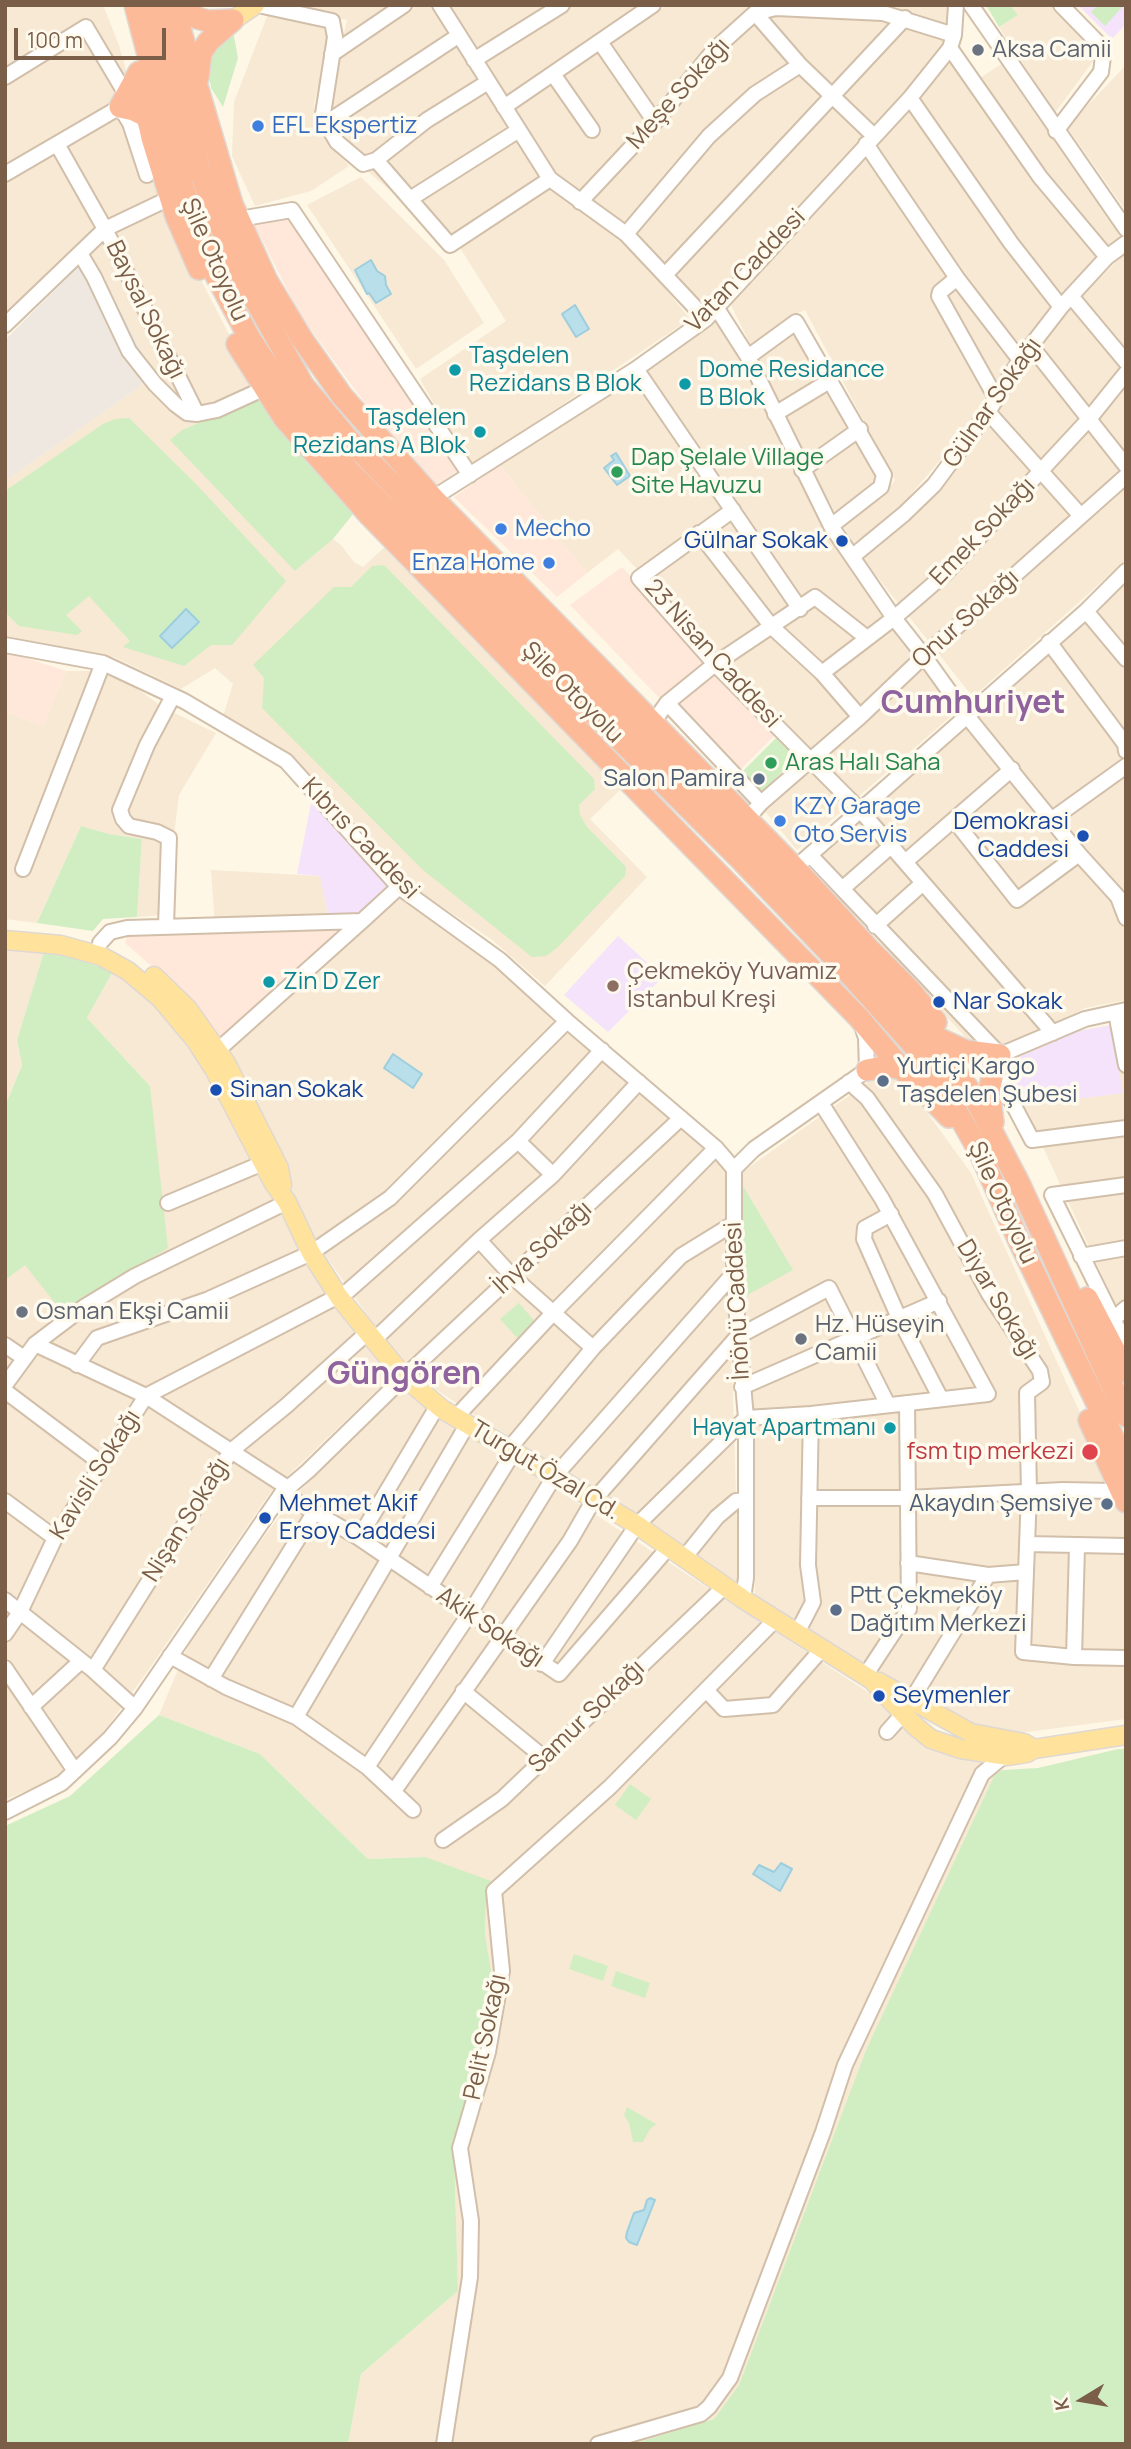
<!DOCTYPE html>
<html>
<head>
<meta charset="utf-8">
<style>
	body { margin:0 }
	#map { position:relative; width:1131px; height:2449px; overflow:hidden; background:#fef7e6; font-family:Manrope,sans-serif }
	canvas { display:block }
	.frame { position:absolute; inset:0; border:7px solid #7a5e48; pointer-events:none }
	.north { position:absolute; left:1047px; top:2365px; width:70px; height:70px; -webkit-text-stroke:5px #fffaee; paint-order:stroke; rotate:259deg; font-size:19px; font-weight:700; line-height:28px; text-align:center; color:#7a5e48 }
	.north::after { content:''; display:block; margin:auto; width:24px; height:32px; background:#7a5e48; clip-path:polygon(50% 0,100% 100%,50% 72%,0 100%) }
	.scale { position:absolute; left:14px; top:28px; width:152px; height:32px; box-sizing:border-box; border:4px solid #7a5e48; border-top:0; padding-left:9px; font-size:21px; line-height:24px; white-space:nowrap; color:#7a5e48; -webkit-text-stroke:5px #fffaee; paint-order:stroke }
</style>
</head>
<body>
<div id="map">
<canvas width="1131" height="2449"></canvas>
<div class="frame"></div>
<div class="north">K</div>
<div class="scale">100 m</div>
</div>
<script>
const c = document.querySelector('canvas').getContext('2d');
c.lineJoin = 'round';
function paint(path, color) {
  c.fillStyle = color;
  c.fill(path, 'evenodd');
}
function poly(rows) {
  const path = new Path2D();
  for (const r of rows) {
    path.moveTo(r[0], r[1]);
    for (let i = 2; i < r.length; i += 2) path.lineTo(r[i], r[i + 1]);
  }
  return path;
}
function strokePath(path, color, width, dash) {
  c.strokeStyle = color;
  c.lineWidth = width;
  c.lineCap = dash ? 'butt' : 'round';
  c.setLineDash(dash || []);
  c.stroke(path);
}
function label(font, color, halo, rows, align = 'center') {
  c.font = font + ' Manrope,sans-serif';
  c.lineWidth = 7;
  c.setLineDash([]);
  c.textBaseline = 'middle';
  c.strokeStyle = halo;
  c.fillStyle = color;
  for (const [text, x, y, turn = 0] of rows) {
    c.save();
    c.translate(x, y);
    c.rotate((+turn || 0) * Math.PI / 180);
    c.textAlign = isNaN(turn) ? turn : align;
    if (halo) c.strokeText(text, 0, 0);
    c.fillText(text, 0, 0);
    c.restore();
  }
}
paint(poly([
	[5,5,103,5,119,45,142,127,181,241,261,397,295,571,333,539,341,545,354,562,363,567,388,544,622,788,590,819,647,877,545,986,491,939,395,876,291,758,223,716,233,684,215,668,181,689,114,657,7,636,5,650,5,481,138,388,152,371,83,239,5,317],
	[279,5,435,5,541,174,620,233,690,319,469,467,420,379,506,321,457,243,526,187,446,237,331,141,329,98,347,20],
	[444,5,643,5,504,99],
	[667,5,950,5,940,56,705,310,553,175,512,111],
	[1010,5,1059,5,1099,53,1055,113,999,27,1018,15],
	[268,14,323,24,331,35,314,104,317,128,349,166,311,191,255,206,232,156,234,102],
	[953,59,972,83,1003,63,1126,233,1011,357,976,418,912,493,909,497,911,506,853,543,823,491,729,301],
	[805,310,895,480,891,486,795,314],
	[1126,65,1126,211,1067,127],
	[361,177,444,260,484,323,416,369,307,205],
	[1126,252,1126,560,973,697,863,559,922,507,972,438,1012,375,1075,303],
	[720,309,841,547,965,704,797,850,763,809,814,757,618,549,587,573,500,465,646,366],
	[1126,581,1126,1000,1085,1008,1001,1051,966,1038,810,864],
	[66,671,96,671,132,685,164,708,216,733,179,795,164,915,137,917,142,839,109,834,81,826,37,923,5,919,5,711,43,727],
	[211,870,320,876,329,919,215,924],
	[394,888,498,968,558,1026,659,1106,726,1170,739,1590,405,1369,316,1242,220,1043],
	[5,945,45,949,17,1040,22,1064,5,1106],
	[113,971,148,996,206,1072,298,1247,362,1339,392,1376,270,1493,147,1672,92,1748,52,1780,5,1800,5,1280,24,1264,150,1086,87,1018],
	[1126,1019,1126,1327,1024,1106,1123,1093,1111,1025],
	[878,1075,905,1082,971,1173,1126,1514,1126,1719,1004,1735,968,1726,755,1596,741,1173],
	[401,1388,880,1700,1002,1770,994,1776,866,2050,739,2385,714,2419,633,2444,348,2444,361,2374,458,2291,454,2148,491,1970,485,1934,486,1902,425,1857,368,1859,260,1754,159,1715,195,1629,293,1498]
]), '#f7e9d4');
paint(poly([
	[293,214,459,470,436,485,370,410,300,315,252,220],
	[500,465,587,573,557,597,454,497],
	[622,567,778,732,734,776,570,605],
	[5,651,66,671,43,727,5,711],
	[366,917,220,1043,178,989,125,943,130,927]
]), '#ffe8d9');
paint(poly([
	[91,254,152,371,138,388,5,481,5,340]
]), '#eee8e0');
paint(poly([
	[1078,5,1126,5,1126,24,1112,39],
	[319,802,394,888,366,917,329,919,320,876,297,874,311,804],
	[618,936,663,977,608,1032,564,995],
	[1111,1025,1123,1093,1024,1106,1006,1068,1012,1060,1078,1031]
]), '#f4e3fb');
paint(poly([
	[986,5,1010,5,1018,15,999,27],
	[1098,5,1124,5,1105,26,1091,12],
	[233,31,238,58,223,107,211,88,208,69,212,51],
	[261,397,305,460,354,513,333,539,295,571,170,440,182,430],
	[129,418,196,484,286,581,232,645,211,645,184,666,123,647,130,641,89,596,66,615,82,631,77,635,19,626,5,612,5,491,103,424,115,419],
	[384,565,594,779,595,789,579,805,580,815,587,827,626,867,625,876,558,947,546,956,532,957,423,870,262,708,264,678,253,665,334,587,351,587,372,566],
	[780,734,800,754,762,792,742,772],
	[81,826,109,834,142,839,137,917,103,919,93,931,37,923],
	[45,949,113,971,87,1018,150,1086,168,1248,63,1313,25,1265,5,1280,5,1106,22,1065,17,1040],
	[740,1181,793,1270,740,1299],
	[519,1303,537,1324,519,1340,500,1319],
	[159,1715,260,1754,368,1859,425,1857,505,1886,486,1902,485,1934,491,1970,486,2023,454,2148,458,2291,361,2374,348,2444,5,2444,5,1826,70,1796],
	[1118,1749,1126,1749,1126,2444,633,2444,714,2419,739,2385,866,2050,994,1776,1002,1770,1038,1768],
	[630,1784,651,1799,636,1820,615,1805],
	[574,1954,608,1966,603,1981,569,1969],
	[616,1971,650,1983,645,1998,611,1986],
	[627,2107,656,2124,650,2129,643,2142,633,2142,629,2123,624,2115]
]), '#d1eec3');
const water = poly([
	[371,260,377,271,385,276,386,285,391,294,376,303,369,293,367,294,355,270,371,260],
	[575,305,589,329,576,337,562,314,575,305],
	[616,453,630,476,617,485,604,468,614,460,611,456,616,453],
	[186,609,199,622,172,648,160,636,186,609],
	[393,1054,422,1074,413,1088,384,1068,393,1054],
	[781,1863,792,1869,780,1891,753,1874,759,1865,774,1872,781,1863],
	[650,2198,655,2200,637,2245,629,2242,626,2238,627,2232,634,2213,644,2210,647,2200,650,2198]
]);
paint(water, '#b8dfea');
strokePath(water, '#9ecedd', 2);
const minor = poly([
	[258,5,332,21,335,37,323,114,326,123,337,142,363,164,376,160,450,245,550,179],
	[440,5,550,179,626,234,706,319],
	[971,5,1126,229],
	[755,13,800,65,874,136],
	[600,42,655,122],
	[950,48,1040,177,1107,257],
	[332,54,404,5],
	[474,60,562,5],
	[553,74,592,130],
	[5,77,86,27,127,96],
	[910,98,1011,243,1061,307],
	[504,107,653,5],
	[326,123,458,36],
	[1056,131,1101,72,1104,49,1061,5],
	[57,144,105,229,197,414,217,410,263,389],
	[866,144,957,278,1020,360],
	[376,160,427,120,488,82],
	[5,174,120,107,130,123,147,175],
	[410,199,519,130],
	[580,202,655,122,715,49,755,13,776,8,883,13,954,35],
	[239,219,292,210,470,475],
	[626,234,709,136,755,94,800,65],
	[81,255,94,277,129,351,155,384,175,404,187,413,197,414],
	[665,275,905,18],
	[957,278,940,292,939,296,996,398],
	[1071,296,1126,362],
	[716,307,748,357,831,526,894,618,924,656,967,716,1079,854,1118,897,1126,918],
	[5,325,105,229,170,198],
	[1032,347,1126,466],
	[748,357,796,322,884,475,881,487,831,526],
	[636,369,800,609],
	[988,412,1081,516],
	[775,414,831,380],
	[802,470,860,429],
	[433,498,636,369,706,319,910,98,950,48,954,35,956,5],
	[733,510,639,578,715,664,860,810,1053,1033],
	[699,533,772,627,822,673,860,717],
	[853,556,904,514,934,485,988,412,1020,360,1061,307,1107,257,1126,243],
	[1086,611,1126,659],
	[1049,642,1125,744,1126,751],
	[5,645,103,663,184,701,286,761,399,887,500,960,567,1021,716,1148,734,1169],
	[822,673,894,618,946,573,1089,419,1126,373],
	[667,703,761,803],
	[652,724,667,703,715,664,815,597,867,638],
	[747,819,761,803,860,717,924,656,1126,476],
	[954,820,1017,900,1079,854],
	[1051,820,1126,766],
	[810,855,1000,1055,1085,1019,1126,1010],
	[905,862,1012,769],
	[795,868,1086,611,1126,571],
	[23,869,103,663],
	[842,889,891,846],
	[166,926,169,838,157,832,129,826,123,819,120,810,147,745,173,696],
	[875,926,923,883],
	[100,943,110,932,127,928,362,921,399,887],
	[1116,1013,1126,1065],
	[218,1050,362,921],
	[995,1070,1032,1140,1126,1128],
	[849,1082,867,1098,935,1194,989,1294,1040,1371,1042,1382,1027,1393,1029,1492,1023,1652,1074,1657,1126,1658],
	[518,1141,553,1175],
	[1126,1185,1052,1195,1126,1345],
	[168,1203,263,1163],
	[891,1214,865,1228,864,1239,899,1318,941,1399],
	[479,1240,513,1277,593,1348],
	[1081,1256,1126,1248],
	[1114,1319,1126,1308],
	[373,1341,479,1240,553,1175,639,1082],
	[35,1344,146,1396,288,1488],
	[5,1345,24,1358],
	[77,1365,97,1338,209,1299,311,1253,390,1198,567,1021],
	[5,1385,35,1344,84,1307,135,1276,287,1202],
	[742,1387,939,1301],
	[5,1391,102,1464],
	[456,1417,554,1312,716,1148],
	[509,1449,593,1348,681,1256,733,1224],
	[282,1493,359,1538,559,1674,668,1548],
	[809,1498,908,1498,1063,1490,1113,1491],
	[5,1501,55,1538],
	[359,1538,438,1405],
	[1027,1544,1126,1546],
	[684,1558,717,1517,736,1501,745,1500],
	[908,1563,988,1575],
	[430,1587,513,1453],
	[743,1599,746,1578,746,1418,734,1281,734,1169,754,1149,867,1070,866,1038,862,1026],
	[5,1600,93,1670,135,1708],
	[797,1633,813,1602,808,1565,811,1414],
	[5,1634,20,1612,55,1538,146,1396,348,1291,518,1141,602,1050],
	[170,1656,226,1687,296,1717,367,1767,413,1810],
	[1074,1657,1077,1547],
	[542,1664,637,1525,746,1418,811,1414,988,1394,882,1199,821,1103],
	[5,1668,75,1771],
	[93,1670,231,1451,286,1406,367,1333],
	[865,1676,909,1609,907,1403],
	[211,1679,314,1513],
	[706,1690,724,1709,773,1705,821,1650],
	[463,1691,543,1757],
	[31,1707,80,1662],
	[296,1717,467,1425],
	[887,1732,903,1714,988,1575,1026,1572],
	[367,1767,470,1613,554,1477,734,1273],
	[394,1791,570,1541,593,1501,737,1337,829,1288,888,1405],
	[5,1812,62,1783,110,1738,135,1708,282,1493,308,1471,404,1377,681,1118],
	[443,1840,502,1799,724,1587],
	[444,2444,470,2277,471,2221,460,2148,488,2052,502,1971,494,1891,610,1787,775,1620],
	[598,2444,701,2414,709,2407,730,2378,823,2132,845,2065,982,1774,1000,1759,1008,1756]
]);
const major = poly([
	[233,20,255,5],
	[5,940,61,945,101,956,128,971,161,999,196,1041,214,1069,273,1182,287,1202,311,1253,339,1297,404,1377,442,1409,637,1525,743,1599,872,1680,915,1726,931,1739,961,1749,1008,1756,1027,1753,1034,1749,1126,1735],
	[154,976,188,1009,226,1063,279,1168,282,1185],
	[879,1682,971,1733,1024,1743,1034,1749]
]);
const highway = poly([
	[135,5,183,188,213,270,250,339,287,394,349,471,740,859,844,968,915,1047,947,1094,980,1153,1018,1239,1126,1464],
	[156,5,199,168,213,209,245,282,303,385,348,439,809,907,929,1035,973,1095,1019,1183,1126,1416],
	[173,5,232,204,267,281,302,339,342,396,433,498,795,868,870,950,909,989,936,1022],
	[181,5,197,18,208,21,233,20],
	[139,72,120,107,134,110,148,117],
	[139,76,152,138,176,216,199,269],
	[198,78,201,53,208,42,233,20],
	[237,344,284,418,370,516,859,1018,902,1069,949,1117],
	[931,1035,966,1051,1000,1055,993,1073,989,1092,993,1122],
	[867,1070,888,1066,902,1069],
	[1087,1298,1126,1372],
	[1089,1420,1126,1502]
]);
strokePath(minor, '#d1bfaa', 18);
strokePath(major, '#dfd8d3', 21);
strokePath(highway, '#dfd8d3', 24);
strokePath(minor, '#fff', 14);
strokePath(major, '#ffe29c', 18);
strokePath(highway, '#fdba98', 21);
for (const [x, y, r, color] of [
	[978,50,7,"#6b7280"],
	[258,126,7,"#3f7fe0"],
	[455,370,7,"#0f9aa8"],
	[685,384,7,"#0f9aa8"],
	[480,432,7,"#0f9aa8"],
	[617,472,7,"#2e9e5b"],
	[501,529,7,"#3f7fe0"],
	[842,541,7,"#1a4fb4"],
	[549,563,7,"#3f7fe0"],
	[771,763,7,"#2e9e5b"],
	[759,779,7,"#5c6f8a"],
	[780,821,7,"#3f7fe0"],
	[1083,836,7,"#1a4fb4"],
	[269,982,7,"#0f9aa8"],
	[613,986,7,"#8d6e63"],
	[939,1002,7,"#1a4fb4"],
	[883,1081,7,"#5c6f8a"],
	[216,1090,7,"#1a4fb4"],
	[22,1312,7,"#6b7280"],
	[801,1339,7,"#6b7280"],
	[890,1428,7,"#0f9aa8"],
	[1090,1452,9,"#e0444e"],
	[1107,1504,7,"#5c6f8a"],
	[265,1518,7,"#1a4fb4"],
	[836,1610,7,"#5c6f8a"],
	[879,1696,7,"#1a4fb4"]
]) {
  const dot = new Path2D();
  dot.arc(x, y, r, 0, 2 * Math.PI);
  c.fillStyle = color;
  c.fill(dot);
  strokePath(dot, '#fffaee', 2.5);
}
label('24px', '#5b616d', '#fffaee', [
	["Aksa Camii",992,50],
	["Osman Ekşi Camii",36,1312],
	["Hz. Hüseyin",815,1325],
	["Camii",815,1353]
], 'left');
label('24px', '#7a5e48', '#fffaee', [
	["Meşe Sokağı",679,94,-48],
	["Şile Otoyolu",214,260,66],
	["Vatan Caddesi",746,271,-46],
	["Baysal Sokağı",145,310,64],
	["Gülnar Sokağı",993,403,-55],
	["Emek Sokağı",983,532,-46],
	["Onur Sokağı",966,619,-42],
	["23 Nisan Caddesi",712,654,48],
	["Şile Otoyolu",572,693,45],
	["Kıbrıs Caddesi",360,839,46],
	["Şile Otoyolu",1002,1203,65],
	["İhya Sokağı",543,1248,-43],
	["Diyar Sokağı",997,1300,59],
	["İnönü Caddesi",738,1301,-93],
	["Turgut Özal Cd.",545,1471,31],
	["Kavisli Sokağı",96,1475,-58],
	["Nişan Sokağı",187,1520,-58],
	["Akik Sokağı",490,1628,34],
	["Samur Sokağı",587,1717,-44],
	["Pelit Sokağı",486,2037,-78]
]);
label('24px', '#366cbe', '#fffaee', [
	["EFL Ekspertiz",272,126],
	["Mecho",515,529],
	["Enza Home",535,563,"right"],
	["KZY Garage",794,807],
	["Oto Servis",794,835]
], 'left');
label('24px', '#0d838f', '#fffaee', [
	["Taşdelen",469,356],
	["Rezidans B Blok",469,384],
	["Dome Residance",699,370],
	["B Blok",699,398],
	["Taşdelen",466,418,"right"],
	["Rezidans A Blok",466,446,"right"],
	["Zin D Zer",283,982],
	["Hayat Apartmanı",876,1428,"right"]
], 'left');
label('24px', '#27864d', '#fffaee', [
	["Dap Şelale Village",631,458],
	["Site Havuzu",631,486],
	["Aras Halı Saha",785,763]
], 'left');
label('24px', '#164399', '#fffaee', [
	["Gülnar Sokak",828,541,"right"],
	["Demokrasi",1069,822,"right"],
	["Caddesi",1069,850,"right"],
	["Nar Sokak",953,1002],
	["Sinan Sokak",230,1090],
	["Mehmet Akif",279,1504],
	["Ersoy Caddesi",279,1532],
	["Seymenler",893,1696]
], 'left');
label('24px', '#4e5e75', '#fffaee', [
	["Salon Pamira",745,779],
	["Yurtiçi Kargo",897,1067,"left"],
	["Taşdelen Şubesi",897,1095,"left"],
	["Akaydın Şemsiye",1093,1504],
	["Ptt Çekmeköy",850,1596,"left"],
	["Dağıtım Merkezi",850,1624,"left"]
], 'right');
label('24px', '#785e54', '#fffaee', [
	["Çekmeköy Yuvamız",627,972],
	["İstanbul Kreşi",627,1000]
], 'left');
label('24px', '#be3a42', '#fffaee', [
	["fsm tıp merkezi",1074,1452]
], 'right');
label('bold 32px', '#8f639e', '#fffaee', [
	["Cumhuriyet",973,704],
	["Güngören",404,1375]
]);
</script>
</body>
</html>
